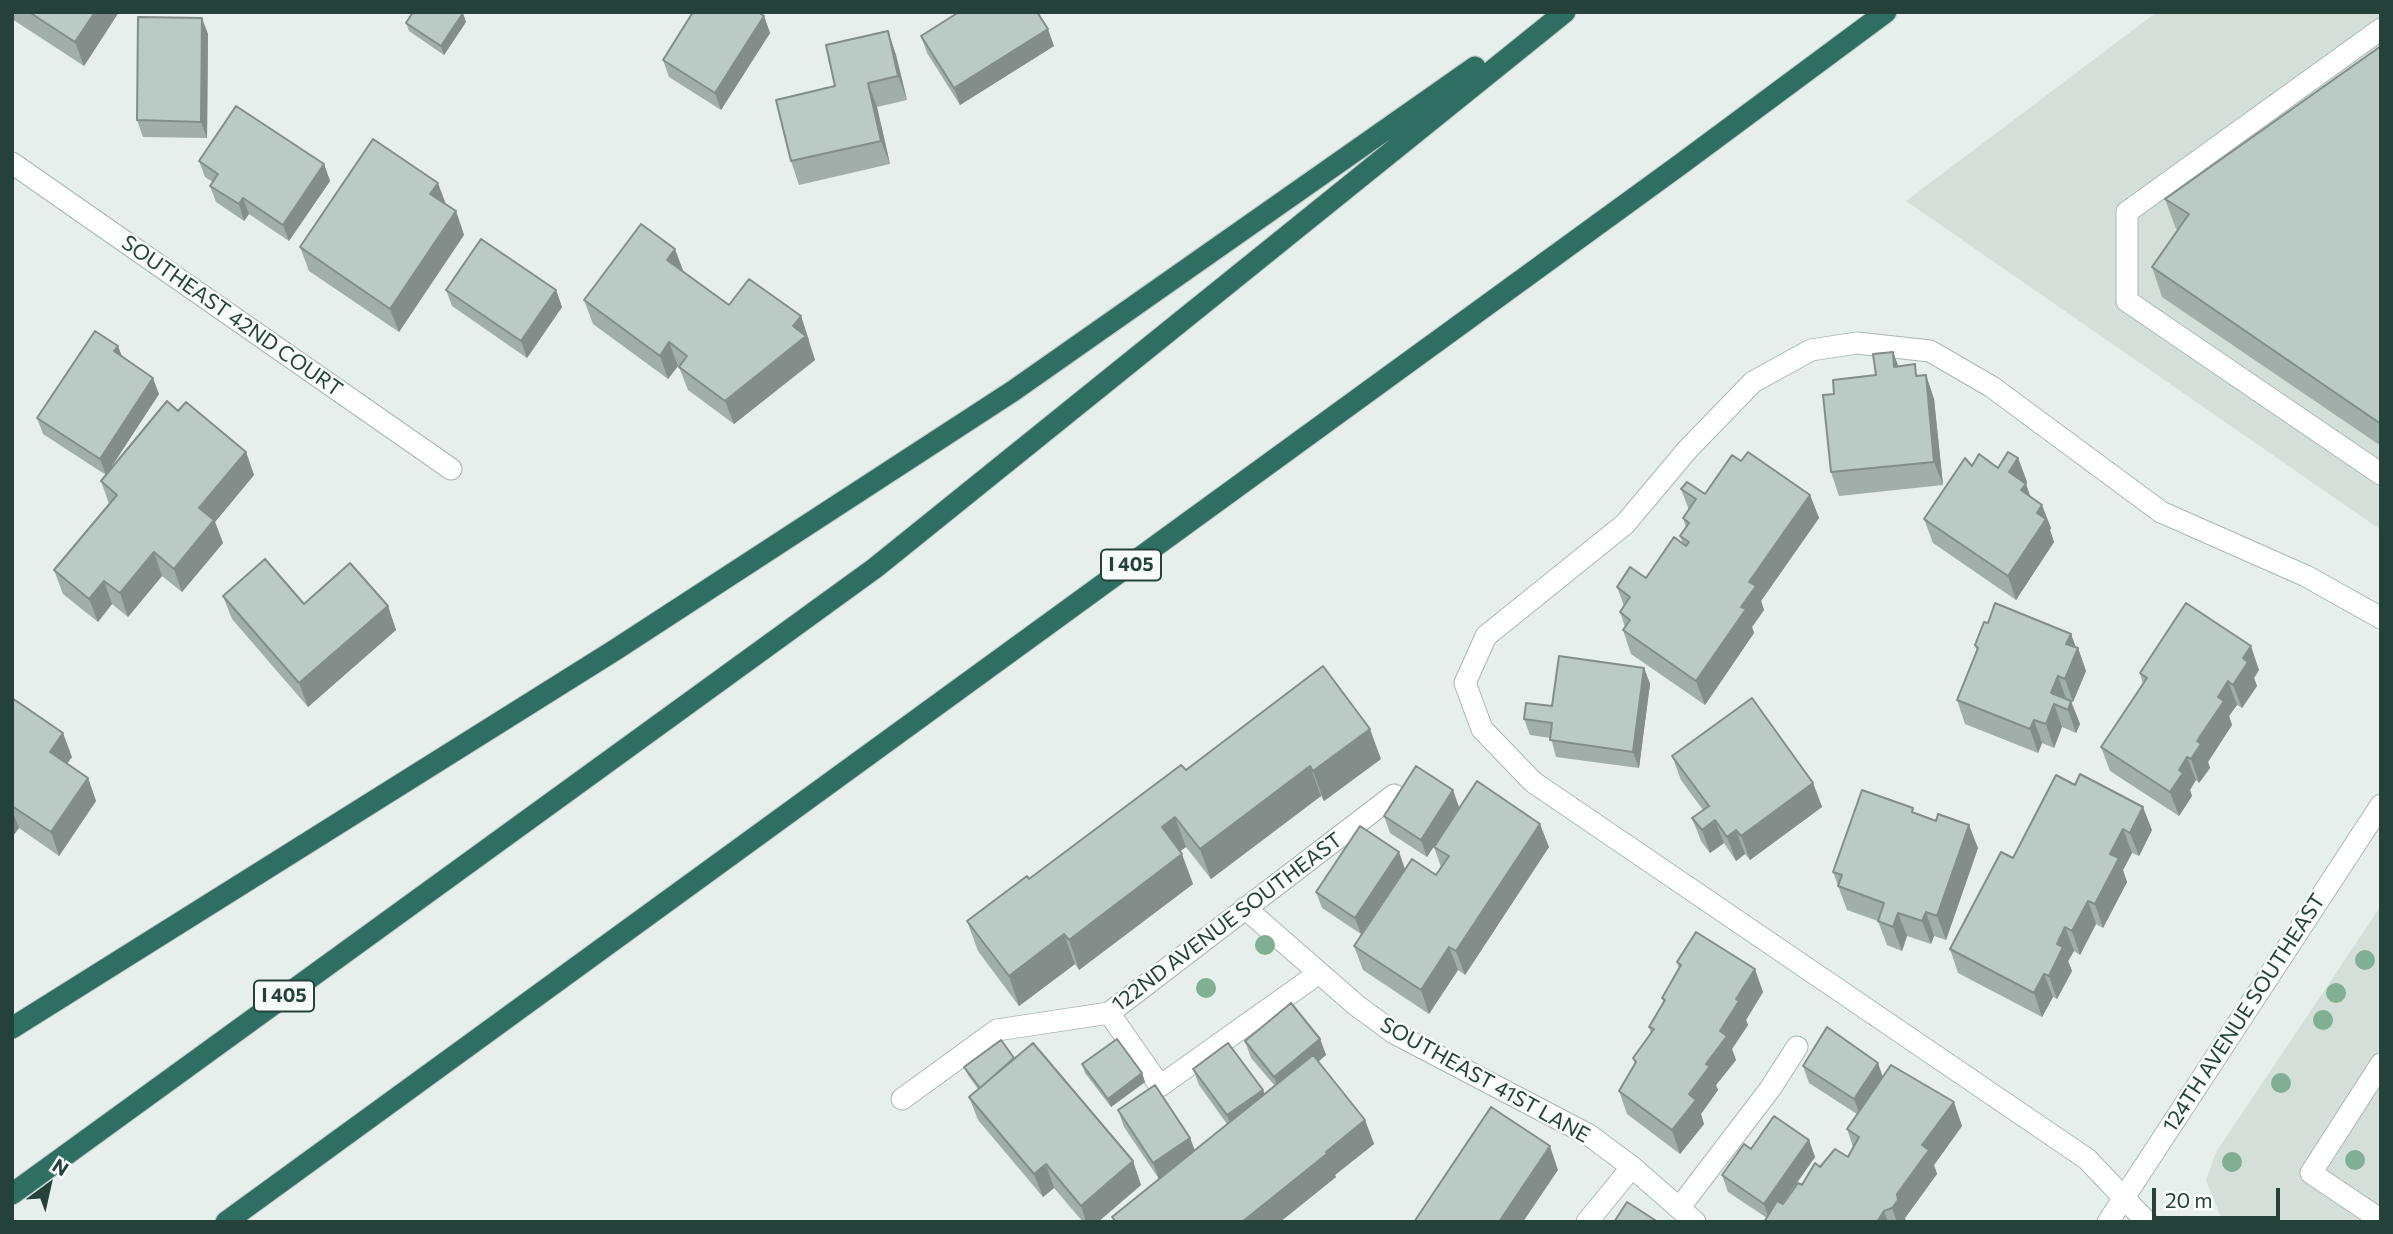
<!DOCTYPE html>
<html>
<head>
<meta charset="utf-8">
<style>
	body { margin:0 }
	#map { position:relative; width:2393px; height:1234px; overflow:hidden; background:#e6efeb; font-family:Commissioner,sans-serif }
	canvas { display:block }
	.frame { position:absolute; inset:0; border:14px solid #24423a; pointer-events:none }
	.north { position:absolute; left:14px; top:1150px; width:70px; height:70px; -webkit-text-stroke:5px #f7fbf9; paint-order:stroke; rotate:33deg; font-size:19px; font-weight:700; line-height:28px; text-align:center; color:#24423a }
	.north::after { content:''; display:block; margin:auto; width:24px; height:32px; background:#24423a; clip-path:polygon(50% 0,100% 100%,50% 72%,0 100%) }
	.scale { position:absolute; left:2152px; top:1188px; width:128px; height:32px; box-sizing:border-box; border:4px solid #24423a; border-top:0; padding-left:9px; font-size:21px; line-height:24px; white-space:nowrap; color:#24423a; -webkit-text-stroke:5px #f7fbf9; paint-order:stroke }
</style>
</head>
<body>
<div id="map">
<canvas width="2393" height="1234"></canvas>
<div class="frame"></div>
<div class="north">N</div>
<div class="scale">20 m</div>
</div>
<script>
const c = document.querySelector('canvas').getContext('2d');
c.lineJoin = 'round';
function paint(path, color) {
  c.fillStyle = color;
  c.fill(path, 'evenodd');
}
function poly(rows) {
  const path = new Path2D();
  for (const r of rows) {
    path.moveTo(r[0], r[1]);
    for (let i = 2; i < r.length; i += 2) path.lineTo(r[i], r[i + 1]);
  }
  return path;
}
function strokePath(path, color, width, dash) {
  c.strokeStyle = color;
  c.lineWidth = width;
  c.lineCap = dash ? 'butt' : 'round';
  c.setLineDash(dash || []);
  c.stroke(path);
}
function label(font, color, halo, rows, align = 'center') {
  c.font = font + ' Commissioner,sans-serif';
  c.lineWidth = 5;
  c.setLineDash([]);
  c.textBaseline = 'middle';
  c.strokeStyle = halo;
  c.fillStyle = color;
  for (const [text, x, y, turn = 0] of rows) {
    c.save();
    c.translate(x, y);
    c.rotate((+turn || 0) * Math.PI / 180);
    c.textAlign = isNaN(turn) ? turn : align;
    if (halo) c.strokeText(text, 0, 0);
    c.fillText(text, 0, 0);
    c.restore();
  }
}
paint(poly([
	[2157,12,2381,12,2381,530,1906,201],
	[2381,906,2381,1222,2223,1222,2206,1180,2216,1152]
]), '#d4dfda');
const service = poly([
	[2381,29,2127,212,2127,301,2381,474],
	[1109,1013,1160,1086,1319,973],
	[2381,1064,2311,1173,2381,1220],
	[2124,1198,2087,1159,1533,782,1482,729,1465,683,1486,636,1625,524,1688,449,1753,382,1811,350,1857,343,1930,351,1992,387,2161,512,2306,576,2381,618],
	[1680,1207,1770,1089,1797,1047],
	[1587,1222,1632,1167]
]);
const minor = poly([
	[12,163,451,469],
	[1245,908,1356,1005,1394,1033,1589,1135,1632,1167,1695,1222],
	[902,1099,997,1030,1109,1013,1394,795],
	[2124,1198,2147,1222]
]);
const tertiary = poly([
	[2108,1222,2381,805]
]);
const motorway = poly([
	[12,1028,615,650,1013,391,1475,67],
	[12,1194,875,568,1565,12],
	[226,1222,1681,164,1886,12]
]);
strokePath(service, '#a8b8b2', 23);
strokePath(minor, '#a8b8b2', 23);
strokePath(tertiary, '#a8b8b2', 23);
strokePath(motorway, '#c2cac8', 23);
strokePath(service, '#fff', 21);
strokePath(minor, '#fff', 21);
strokePath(tertiary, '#fff', 21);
strokePath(motorway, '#2f6f62', 21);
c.fillStyle = '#80af93';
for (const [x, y] of [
	[1265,945],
	[2365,960],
	[1206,988],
	[2336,993],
	[2323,1020],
	[2281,1083],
	[2355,1160],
	[2232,1162]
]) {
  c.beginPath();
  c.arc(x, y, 10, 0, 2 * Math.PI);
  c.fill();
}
paint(poly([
	[12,12,119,12,84,66,12,19],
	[764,16,770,33,721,110,669,77,663,60],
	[466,22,444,55,409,31,406,23],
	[888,31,896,55,907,100,877,107,890,164,799,185,791,161,835,86],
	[208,34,207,138,143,137,137,120],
	[921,36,1054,46,960,105,927,53],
	[2381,46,2381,446,2162,297,2152,267,2178,230,2176,229,2165,199],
	[199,161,324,164,330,181,289,241,249,214,244,221,216,202,210,186,213,182,205,177],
	[446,205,456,211,464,235,399,332,309,271,300,247],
	[683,272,729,305,801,316,809,340,808,341,815,360,734,424,688,390,679,367,678,366,668,379,593,324,584,300],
	[446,290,556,290,562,307,527,358,452,306],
	[118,346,122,357,159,394,109,471,178,411,246,452,254,475,215,522,223,543,182,592,162,576,128,617,112,604,98,622,63,594,54,570,109,504,101,481,106,475,43,434,37,418],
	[1893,352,1898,366,1919,375,1926,375,1934,399,1943,485,1839,496,1831,472,1834,394,1876,375],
	[2018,458,2027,482,2026,484,2030,496,2051,528,2050,530,2054,542,2016,600,1933,543,1924,519,1972,466,1998,468],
	[1741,461,1810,495,1819,518,1761,601,1764,610,1752,627,1754,633,1705,705,1631,654,1623,630,1625,627,1620,612,1624,606,1617,587,1646,578,1683,544,1680,536,1686,527,1683,518,1689,510,1681,489,1705,494],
	[223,596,304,604,388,606,396,630,308,707,232,619],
	[1988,623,2071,634,2075,647,2078,648,2086,671,2073,702,2071,702,2080,724,2076,733,2062,727,2054,748,2042,743,2038,753,1965,724,1957,700,1977,651,1975,645],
	[1644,668,1650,684,1639,768,1556,757,1551,738,1530,735,1524,719],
	[2259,670,2254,678,2257,686,2242,708,2237,705,2229,716,2232,725,2208,762,2210,768,2199,783,2196,780,2190,790,2192,796,2179,816,2110,771,2101,747,2143,684,2140,673],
	[12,698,72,757,67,763,88,778,96,801,59,856,19,828,12,837],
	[1672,756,1813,783,1822,807,1750,860,1745,854,1736,861,1724,843,1710,853,1701,841,1692,818,1703,810,1681,780],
	[1381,759,1324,801,1321,796,1211,879,1186,847,1180,851,1193,884,1079,970,1075,964,1019,1006,978,951,967,921,1186,770],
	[2075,785,2152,830,2139,856,2132,853,2123,870,2127,882,2103,928,2096,924,2080,955,2074,951,2068,961,2072,971,2057,999,2053,997,2042,1017,1958,973,1950,949,2013,858],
	[1459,807,1427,857,1390,833,1384,816],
	[1914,813,1978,848,1946,940,1934,936,1931,944,1907,936,1902,951,1887,945,1878,921,1847,910,1833,872],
	[1360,826,1361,934,1322,908,1316,892],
	[1434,847,1549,847,1465,975,1458,970,1429,1014,1363,970,1354,946,1436,875,1441,867],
	[1677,962,1763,992,1746,1020,1748,1025,1732,1049,1736,1060,1716,1085,1718,1090,1701,1114,1704,1124,1680,1154,1627,1114,1619,1091,1635,1064,1633,1058,1651,1033,1649,1027,1664,1003,1662,998,1679,969],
	[1320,1039,1326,1055,1318,1062,1365,1120,1374,1144,1335,1175,1336,1177,1280,1222,1114,1222,1112,1217,1159,1179,1124,1127,1118,1110,1190,1138,1195,1150,1227,1124,1199,1085,1193,1069,1263,1090,1264,1095,1275,1086,1251,1058,1245,1041],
	[1014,1058,1133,1161,1141,1185,1098,1222,1083,1222,1054,1188,1043,1197,978,1120,969,1097,978,1089,968,1075,964,1067],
	[1082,1064,1142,1073,1145,1082,1111,1107,1085,1073],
	[1803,1066,1883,1078,1962,1126,1934,1165,1937,1174,1905,1218,1906,1222,1764,1222,1767,1218,1728,1192,1722,1175,1751,1149,1809,1140,1815,1157,1782,1204,1783,1204,1820,1167,1848,1157,1853,1147,1847,1129,1857,1114,1809,1083]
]), '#a1aea9');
paint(poly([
	[95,12,119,12,84,66,75,42],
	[463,13,466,22,444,55,441,46],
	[764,16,770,33,721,110,715,93],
	[202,18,208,34,207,138,201,122],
	[1048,29,1054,46,960,105,954,88],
	[888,31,896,55,907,100,898,76],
	[868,83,877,107,890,164,881,141],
	[324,164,330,181,289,241,283,225],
	[438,183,447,207,430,194],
	[243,198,249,214,244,221,239,204],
	[456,211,464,235,399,332,390,309],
	[675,249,684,273,667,260],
	[556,290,562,307,527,358,521,341],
	[801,316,815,360,734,424,725,401,793,326],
	[669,342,678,366,668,379,660,356],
	[118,346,124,362,114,351],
	[1893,352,1902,376,1894,367],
	[1926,375,1934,399,1943,485,1934,462],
	[153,378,159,394,106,475,100,459],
	[246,452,254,475,215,522,223,543,182,592,174,569,199,508],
	[2018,458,2027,482,2017,496,2009,472],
	[2026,484,2034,507,2021,490],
	[1810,495,1819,518,1761,601,1764,610,1752,627,1754,633,1705,705,1696,681,1741,607,1749,582],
	[2042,505,2051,528,2050,530,2054,542,2016,600,2008,576,2037,513],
	[154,552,162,576,128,617,120,593],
	[104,581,112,604,98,622,89,599],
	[388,606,396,630,308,707,299,683],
	[2071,634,2077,650,2078,648,2086,671,2073,702,2065,679,2066,644],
	[2251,646,2259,670,2254,678,2257,686,2242,708,2233,685,2243,658],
	[1644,668,1650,684,1639,768,1633,752],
	[2058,676,2066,699,2051,693],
	[2228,681,2237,705,2229,716,2232,725,2208,762,2210,768,2199,783,2191,759,2197,741,2218,697],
	[2071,701,2080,724,2076,733,2068,710],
	[2054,704,2062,727,2054,748,2046,724],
	[2034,720,2042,743,2038,753,2030,729],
	[1370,729,1381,759,1324,801,1313,771],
	[63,733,72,757,59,775,50,752],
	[2187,757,2196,780,2190,790,2192,796,2179,816,2170,792,2179,770],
	[1310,766,1321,796,1211,879,1200,849],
	[88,778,96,801,59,856,51,832],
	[1813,783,1822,807,1750,860,1741,836],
	[1453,790,1459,807,1427,857,1421,840],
	[2143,807,2152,830,2139,856,2130,833],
	[12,810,19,828,12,837],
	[1175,817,1186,847,1173,856,1162,827],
	[1715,820,1724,843,1710,853,1702,830],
	[1540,824,1549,847,1465,975,1456,951],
	[1969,825,1978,848,1946,940,1937,916],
	[2123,829,2132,853,2123,870,2127,882,2103,928,2095,904,2110,854],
	[1736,830,1745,854,1736,861,1727,837],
	[1399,852,1405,869,1361,934,1355,918],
	[1182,854,1193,884,1079,970,1069,940],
	[2088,901,2096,924,2080,955,2072,931],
	[1926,912,1934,936,1931,944,1922,921],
	[1898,913,1907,936,1902,951,1893,927],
	[2065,927,2074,951,2068,961,2072,971,2057,999,2049,976,2057,944],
	[1064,934,1075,964,1019,1006,1009,976],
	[1449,947,1458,970,1429,1014,1421,990],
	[1755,969,1763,992,1746,1020,1748,1025,1732,1049,1736,1060,1716,1085,1718,1090,1701,1114,1704,1124,1680,1154,1672,1130,1706,1064,1736,999],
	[2044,974,2053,997,2042,1017,2034,993],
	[1320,1039,1326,1055,1280,1093,1274,1077],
	[1878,1063,1884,1080,1860,1115,1854,1099],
	[1142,1073,1145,1082,1111,1107,1108,1099],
	[1263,1090,1269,1106,1233,1132,1227,1115],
	[1954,1102,1962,1126,1934,1165,1937,1174,1905,1218,1906,1222,1897,1222,1892,1208,1897,1194,1922,1145],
	[1365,1120,1374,1144,1335,1175,1336,1177,1280,1222,1242,1222],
	[1190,1138,1196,1155,1159,1179,1153,1163],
	[1809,1140,1815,1157,1770,1221,1764,1204],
	[1550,1146,1558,1170,1523,1222,1499,1222],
	[1133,1161,1141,1185,1098,1222,1086,1222,1081,1206],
	[1046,1164,1054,1188,1043,1197,1034,1174],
	[1884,1211,1888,1222,1877,1222]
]), '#838d89');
const building = poly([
	[29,12,95,12,75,42,29,12],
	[413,12,461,12,463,13,441,46,406,23,413,12],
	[693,12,758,12,764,16,715,93,663,60,693,12],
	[959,12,1037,12,1048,29,954,88,921,36,959,12],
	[138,17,202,18,201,122,137,120,138,17],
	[888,31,898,76,868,83,881,141,791,161,776,100,835,86,826,45,888,31],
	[2381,46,2381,424,2152,267,2189,214,2165,199,2381,46],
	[236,106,324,164,283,225,243,198,239,204,210,186,218,174,199,161,236,106],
	[373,139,438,183,430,194,456,211,390,309,300,247,373,139],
	[641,224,675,249,667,260,729,305,749,279,801,316,793,326,806,336,725,401,679,367,687,356,669,342,660,356,584,300,641,224],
	[481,239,556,290,521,341,446,290,481,239],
	[95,331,118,346,114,351,153,378,100,459,37,418,95,331],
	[1893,352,1894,367,1915,364,1916,376,1926,375,1934,462,1831,472,1823,395,1834,394,1833,380,1876,375,1873,354,1893,352],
	[167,401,178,411,186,402,246,452,199,508,214,520,174,569,154,552,120,593,104,581,89,599,54,570,117,495,101,481,167,401],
	[1748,452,1810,495,1749,582,1756,586,1741,607,1746,609,1696,681,1623,630,1630,620,1620,612,1630,597,1617,587,1630,567,1646,578,1674,537,1686,546,1689,542,1680,536,1689,523,1683,518,1696,499,1681,489,1687,482,1705,494,1732,455,1741,461,1748,452],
	[2008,452,2018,458,2009,472,2026,484,2021,490,2042,505,2037,513,2046,519,2008,576,1924,519,1965,458,1972,466,1979,454,1998,468,2008,452],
	[265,559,304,604,350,563,388,606,299,683,223,596,265,559],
	[1995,603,2071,634,2066,644,2078,648,2065,679,2058,676,2051,693,2071,701,2068,710,2054,704,2046,724,2034,720,2030,729,1957,700,1978,648,1975,645,1984,622,1988,623,1995,603],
	[2186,603,2251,646,2243,658,2248,662,2233,685,2228,681,2218,697,2224,701,2197,741,2201,744,2191,759,2187,757,2179,770,2183,773,2170,792,2101,747,2147,678,2140,673,2186,603],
	[1559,656,1644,668,1633,752,1550,740,1552,723,1524,719,1526,703,1552,706,1559,656],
	[1323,666,1370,729,1313,771,1310,766,1200,849,1175,817,1162,827,1182,854,1069,940,1064,934,1009,976,967,921,1027,876,1029,879,1181,765,1186,770,1323,666],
	[12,698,63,733,50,752,88,778,51,832,12,806,12,698],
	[1752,698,1813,783,1741,836,1736,830,1727,837,1715,820,1702,830,1692,818,1709,806,1672,756,1752,698],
	[1416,766,1453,790,1421,840,1384,816,1416,766],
	[2080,774,2143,807,2130,833,2123,829,2110,854,2119,858,2095,904,2088,901,2072,931,2065,927,2057,944,2063,947,2049,976,2044,974,2034,993,1950,949,2001,852,2013,858,2056,775,2075,785,2080,774],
	[1477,781,1540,824,1456,951,1449,947,1421,990,1354,946,1412,859,1436,875,1449,856,1434,847,1477,781],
	[1862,790,1913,808,1912,812,1936,821,1938,814,1969,825,1937,916,1926,912,1922,921,1898,913,1893,927,1878,921,1884,903,1838,886,1842,875,1833,872,1862,790],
	[1360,826,1399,852,1355,918,1316,892,1360,826],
	[1696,932,1755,969,1736,999,1739,1001,1720,1031,1727,1036,1706,1064,1710,1066,1689,1094,1696,1100,1672,1130,1619,1091,1636,1062,1633,1058,1654,1029,1649,1027,1665,1000,1662,998,1681,965,1677,962,1696,932],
	[1291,1003,1320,1039,1274,1077,1245,1041,1291,1003],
	[1827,1027,1878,1063,1854,1099,1803,1066,1827,1027],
	[1117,1039,1142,1073,1108,1099,1082,1064,1117,1039],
	[1001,1040,1014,1058,980,1088,964,1067,1001,1040],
	[1033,1043,1133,1161,1081,1206,1046,1164,1034,1174,969,1097,1033,1043],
	[1228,1043,1263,1090,1227,1115,1193,1069,1228,1043],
	[1313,1055,1365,1120,1326,1152,1328,1153,1242,1222,1116,1222,1112,1217,1313,1055],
	[1891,1065,1954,1102,1922,1145,1929,1150,1897,1194,1898,1200,1892,1208,1884,1211,1877,1222,1764,1222,1777,1201,1783,1204,1798,1183,1802,1185,1815,1163,1820,1167,1835,1149,1848,1157,1859,1137,1847,1129,1891,1065],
	[1155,1085,1190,1138,1153,1163,1118,1110,1155,1085],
	[1491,1107,1550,1146,1499,1222,1414,1222,1491,1107],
	[1774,1116,1809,1140,1764,1204,1722,1175,1744,1144,1751,1149,1774,1116],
	[1627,1202,1658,1222,1614,1222,1627,1202]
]);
paint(building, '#bbcac4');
strokePath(building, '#838d89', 2);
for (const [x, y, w] of [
	[1131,565,60],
	[284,996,60]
]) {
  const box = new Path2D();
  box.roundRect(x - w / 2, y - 15.5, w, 31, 5);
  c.fillStyle = '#f7fbf9';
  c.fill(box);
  strokePath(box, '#24423a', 2);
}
label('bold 19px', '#24423a', null, [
	["I 405",1131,565],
	["I 405",284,996]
]);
label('21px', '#24423a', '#f7fbf9', [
	["SOUTHEAST 42ND COURT",232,316,35],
	["122ND AVENUE SOUTHEAST",1227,922,-37],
	["124TH AVENUE SOUTHEAST",2244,1013,-57],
	["SOUTHEAST 41ST LANE",1485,1080,29]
]);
</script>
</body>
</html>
